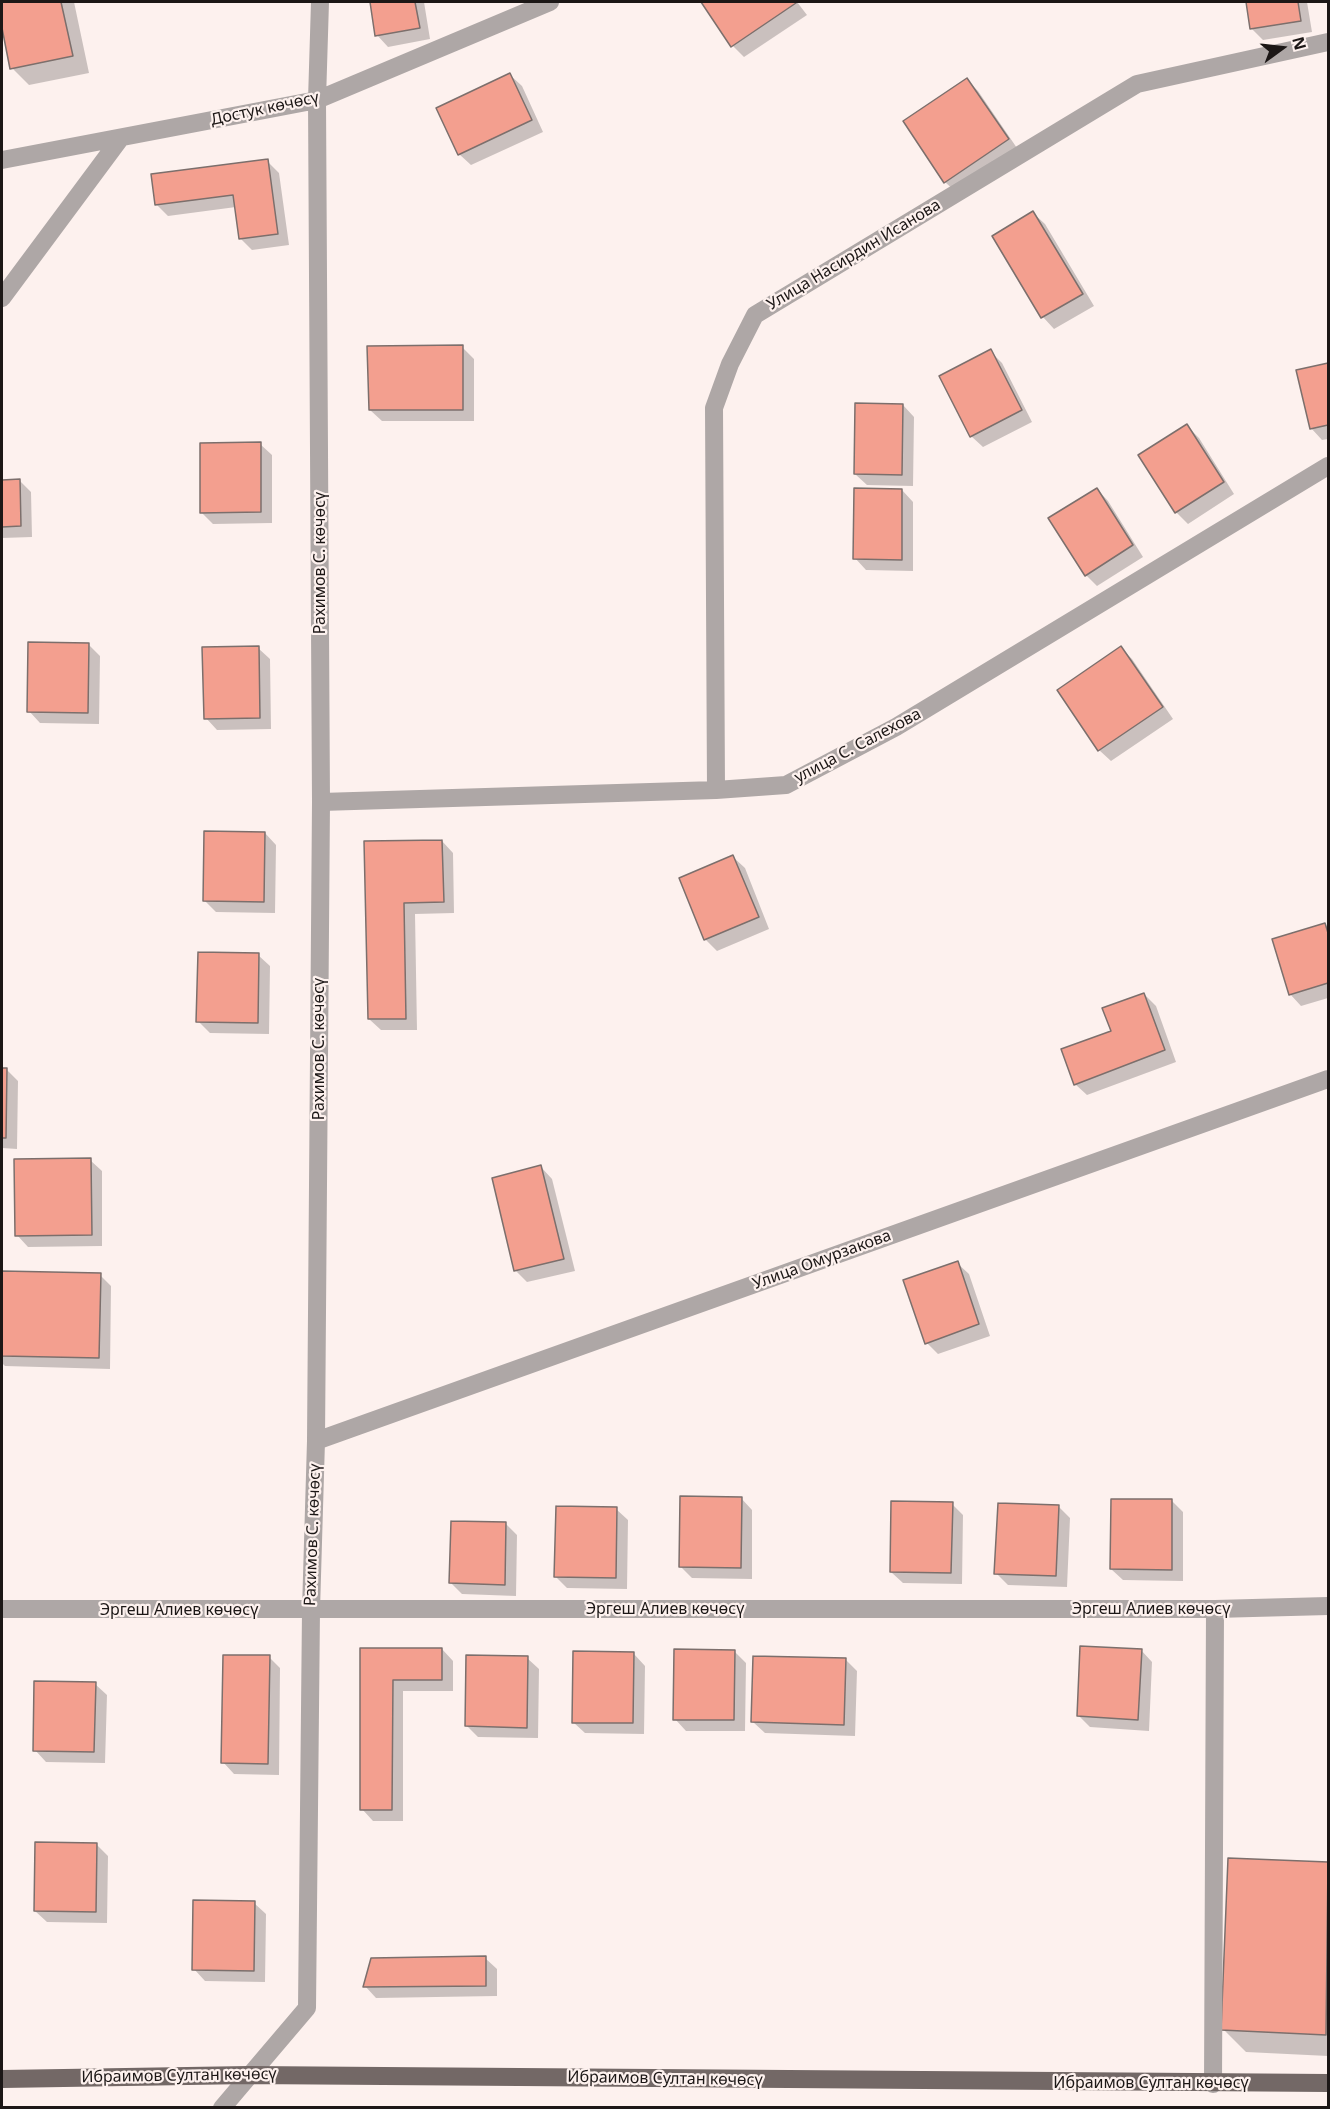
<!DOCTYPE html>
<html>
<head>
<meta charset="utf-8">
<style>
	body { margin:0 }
	#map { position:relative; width:1330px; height:2109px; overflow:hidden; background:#fdf1ee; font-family:"Noto Sans",sans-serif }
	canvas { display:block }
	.frame { position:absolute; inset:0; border:3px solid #1c1716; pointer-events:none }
	.north { position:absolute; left:1252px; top:18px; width:60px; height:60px; -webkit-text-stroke:4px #fdf1ee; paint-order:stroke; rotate:75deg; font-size:16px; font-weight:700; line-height:24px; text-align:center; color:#1c1716 }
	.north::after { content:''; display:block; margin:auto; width:21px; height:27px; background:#1c1716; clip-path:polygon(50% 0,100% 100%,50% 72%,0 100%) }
</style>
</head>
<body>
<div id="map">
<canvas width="1330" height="2109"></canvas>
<div class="frame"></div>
<div class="north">N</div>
</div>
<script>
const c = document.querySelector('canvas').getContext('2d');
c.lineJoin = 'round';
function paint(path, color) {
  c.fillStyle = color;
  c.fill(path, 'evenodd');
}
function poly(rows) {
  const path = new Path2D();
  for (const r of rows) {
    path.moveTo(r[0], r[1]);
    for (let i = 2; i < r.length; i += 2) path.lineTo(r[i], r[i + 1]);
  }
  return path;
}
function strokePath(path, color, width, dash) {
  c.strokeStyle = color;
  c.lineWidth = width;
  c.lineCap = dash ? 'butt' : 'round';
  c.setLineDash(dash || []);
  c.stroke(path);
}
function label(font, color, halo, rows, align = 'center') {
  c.font = font + ' "Noto Sans",sans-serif';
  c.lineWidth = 4.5;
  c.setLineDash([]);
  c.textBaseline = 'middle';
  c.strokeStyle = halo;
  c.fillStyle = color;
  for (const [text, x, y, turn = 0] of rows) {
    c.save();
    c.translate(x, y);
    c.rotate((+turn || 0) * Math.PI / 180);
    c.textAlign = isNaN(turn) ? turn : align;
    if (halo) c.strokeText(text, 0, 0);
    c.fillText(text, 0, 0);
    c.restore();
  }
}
paint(poly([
	[2,2,74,2,89,73,29,85,12,68,2,20],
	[371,2,424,2,430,39,388,47,377,35],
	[703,2,797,2,807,15,744,57,733,46],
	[1247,2,1307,2,1312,32,1263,40,1252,29],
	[510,75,522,86,543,132,471,165,459,154],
	[967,80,978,91,1019,151,957,193,945,182],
	[267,161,279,173,289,245,252,250,240,238,236,207,168,216,157,205],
	[1033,213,1045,224,1094,306,1054,329,1043,317,994,236],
	[462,347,474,359,474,421,382,421,370,410],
	[990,351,1002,363,1032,422,983,447,971,436],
	[1328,364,1328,439,1322,440,1311,428,1297,371],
	[903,405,914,417,913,486,867,485,855,474],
	[1187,426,1199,438,1234,494,1188,524,1176,512],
	[260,444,272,455,272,523,213,524,201,512],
	[2,481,20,481,31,492,32,537,2,538],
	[1097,489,1108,501,1143,557,1097,586,1086,575],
	[902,490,913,502,913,571,866,570,855,558],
	[89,645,100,656,99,724,40,723,29,711],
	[258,648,270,659,271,729,217,730,206,718],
	[1121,648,1132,659,1173,719,1111,761,1099,750],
	[265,833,276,845,275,913,216,912,204,900],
	[442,841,453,853,454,913,415,914,417,1030,381,1030,369,1019,365,842],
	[733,857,745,868,769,929,717,951,705,939],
	[1325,924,1328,928,1328,998,1301,1006,1290,994],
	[258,955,270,966,269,1034,210,1033,198,1021],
	[1144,994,1156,1006,1176,1062,1087,1095,1075,1084],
	[2,1070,7,1070,18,1081,17,1149,2,1148],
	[90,1160,102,1171,102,1246,28,1247,17,1235],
	[541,1167,552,1179,575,1271,527,1282,515,1270],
	[957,1263,969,1274,990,1336,938,1354,927,1343],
	[2,1272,100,1275,111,1286,110,1369,5,1366,2,1363],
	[741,1498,752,1510,752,1579,692,1578,680,1566],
	[1172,1501,1183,1512,1183,1581,1123,1580,1111,1569],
	[952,1504,963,1515,962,1584,903,1583,891,1572],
	[1059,1507,1070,1518,1067,1587,1008,1585,996,1573],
	[616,1509,628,1520,627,1589,567,1588,556,1577],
	[505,1523,517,1535,516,1596,462,1594,451,1583],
	[361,1649,442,1649,453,1661,453,1691,403,1691,403,1821,373,1821,362,1809],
	[1141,1650,1152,1662,1149,1731,1090,1727,1079,1716],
	[734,1651,746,1663,745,1731,686,1731,675,1719],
	[634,1654,645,1666,644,1734,585,1733,573,1722],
	[269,1657,280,1668,279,1775,234,1774,223,1762],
	[527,1658,539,1669,538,1738,478,1737,467,1726],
	[845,1659,857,1671,855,1736,765,1733,753,1722],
	[95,1684,107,1695,105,1763,46,1762,35,1750],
	[96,1844,108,1856,107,1923,47,1922,35,1911],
	[1230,1860,1328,1864,1328,2056,1246,2052,1223,2029],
	[254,1903,266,1914,265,1982,205,1981,194,1969],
	[485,1958,497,1969,497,1996,376,1998,365,1986]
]), '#0003');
const building = poly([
	[2,2,61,2,73,56,10,69,2,28,2,2],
	[370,2,415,2,420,28,375,36,370,2],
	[701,2,795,2,796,3,731,47,701,2],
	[1246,2,1298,2,1301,21,1250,29,1246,2],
	[510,73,532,120,458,155,436,108,510,73],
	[967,78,1009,139,944,183,903,121,967,78],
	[268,159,278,234,239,239,233,195,155,205,151,174,268,159],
	[1033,211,1083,294,1041,318,992,236,1033,211],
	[463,345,463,410,369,410,367,346,463,345],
	[991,349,1022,410,970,437,939,376,991,349],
	[1328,363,1328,425,1310,429,1296,370,1328,363],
	[855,403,903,404,902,475,854,474,855,403],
	[1187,424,1224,482,1175,513,1138,455,1187,424],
	[261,442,261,512,200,513,200,443,261,442],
	[20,479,21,526,2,527,2,480,20,479],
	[854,488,902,489,902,560,853,559,854,488],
	[1097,488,1133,545,1085,576,1048,518,1097,488],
	[28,642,89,643,88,713,27,712,28,642],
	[259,646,260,718,204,719,202,647,259,646],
	[1121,646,1163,707,1098,751,1057,690,1121,646],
	[204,831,265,832,264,902,203,901,204,831],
	[442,840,444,902,404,903,406,1019,368,1019,364,841,442,840],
	[733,855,759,917,704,940,679,878,733,855],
	[1325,923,1328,933,1328,983,1289,995,1272,939,1325,923],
	[198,952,259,953,258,1023,196,1022,198,952],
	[1144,993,1165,1050,1074,1085,1061,1049,1111,1031,1102,1008,1144,993],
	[2,1068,7,1068,6,1138,2,1138,2,1068],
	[91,1158,92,1235,15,1236,14,1159,91,1158],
	[541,1165,564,1259,514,1271,492,1178,541,1165],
	[958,1261,979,1324,925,1344,903,1280,958,1261],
	[2,1271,101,1273,99,1358,2,1356,2,1271],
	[680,1496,742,1497,741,1568,679,1567,680,1496],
	[1111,1499,1172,1499,1172,1570,1110,1569,1111,1499],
	[891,1501,953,1502,951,1573,890,1572,891,1501],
	[998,1503,1059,1505,1056,1576,994,1574,998,1503],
	[556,1506,617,1507,616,1578,554,1577,556,1506],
	[451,1521,506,1522,505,1585,449,1583,451,1521],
	[1080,1646,1142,1649,1138,1720,1077,1716,1080,1646],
	[360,1648,442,1648,442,1680,393,1680,392,1810,360,1810,360,1648],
	[674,1649,735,1650,734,1720,673,1720,674,1649],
	[573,1651,634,1652,633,1723,572,1723,573,1651],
	[223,1655,270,1655,268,1764,221,1763,223,1655],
	[466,1655,528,1656,527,1728,465,1726,466,1655],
	[753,1656,846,1658,844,1725,751,1722,753,1656],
	[34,1681,96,1682,94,1752,33,1751,34,1681],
	[35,1842,97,1843,96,1912,34,1911,35,1842],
	[1228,1858,1328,1862,1326,2035,1221,2030,1228,1858],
	[193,1900,255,1901,254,1971,192,1970,193,1900],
	[486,1956,486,1986,363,1987,371,1958,486,1956]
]);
paint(building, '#f39f8f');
strokePath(building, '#7c6f6c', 1.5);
strokePath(poly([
	[2,160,317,100,550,2],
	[2,298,120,139],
	[716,790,714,408,730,364,755,315,1137,84,1328,42],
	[321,802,716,790,786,785,896,727,1328,466],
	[316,1441,1328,1079],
	[2,1609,1215,1609,1328,1606],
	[1213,2084,1215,1609],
	[222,2108,307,2008,311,1610,316,1441,321,802,317,100,320,2]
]), '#aea7a6', 18);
strokePath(poly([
	[2,2079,249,2075,1328,2083]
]), '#736866', 18);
label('16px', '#1c1716', '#fdf1ee', [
	["Достук көчөсү",265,109,-12],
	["Улица Насирдин Исанова",854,255,-31],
	["Рахимов С. көчөсү",320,563,-90],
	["улица С. Салехова",858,746,-28],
	["Рахимов С. көчөсү",319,1049,-90],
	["Улица Омурзакова",822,1260,-20],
	["Рахимов С. көчөсү",313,1535,-88],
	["Эргеш Алиев көчөсү",665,1609],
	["Эргеш Алиев көчөсү",1151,1609],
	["Эргеш Алиев көчөсү",179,1610],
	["Ибраимов Султан көчөсү",179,2076,-1],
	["Ибраимов Султан көчөсү",665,2079,1],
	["Ибраимов Султан көчөсү",1151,2083]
]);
</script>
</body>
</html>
